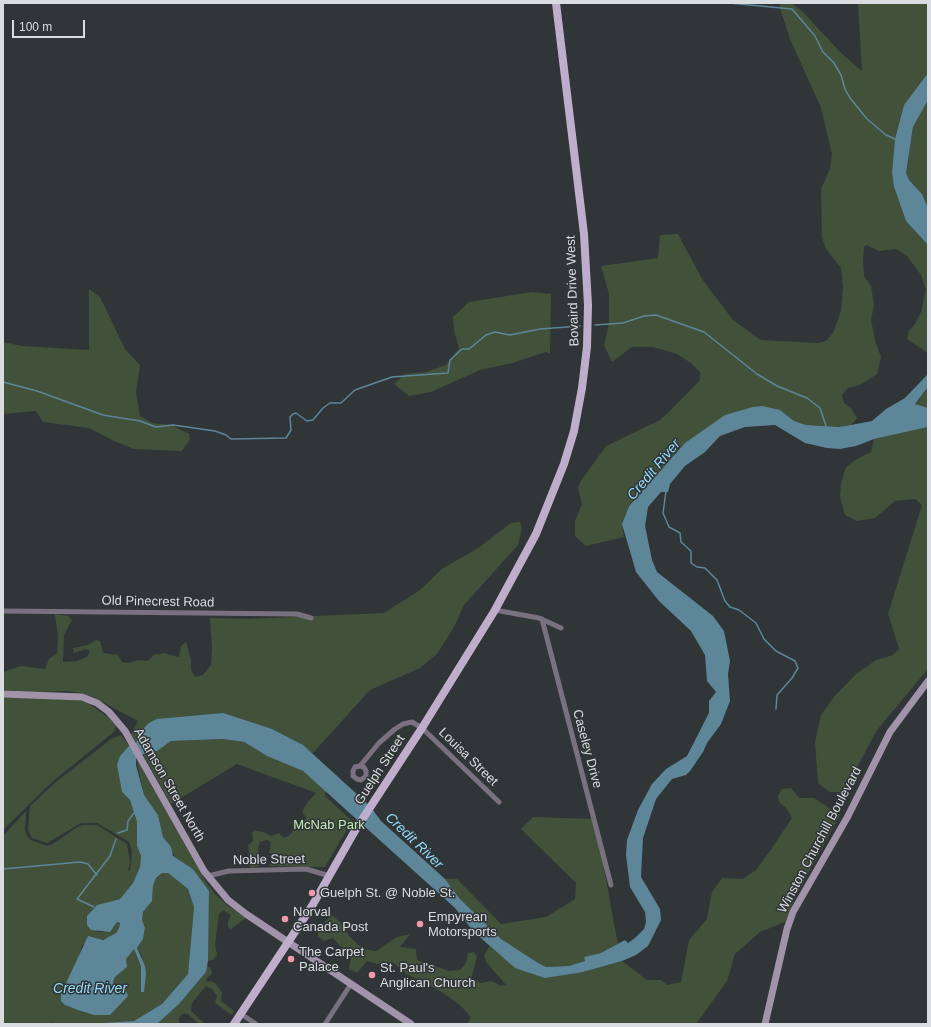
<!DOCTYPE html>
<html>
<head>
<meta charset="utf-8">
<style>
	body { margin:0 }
	#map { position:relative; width:931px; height:1027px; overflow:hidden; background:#303538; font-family:Helvetica,sans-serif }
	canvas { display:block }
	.frame { position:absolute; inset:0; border:4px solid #dadddf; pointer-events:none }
	.scale { position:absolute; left:12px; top:20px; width:73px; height:18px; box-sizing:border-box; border:2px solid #dadddf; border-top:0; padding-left:5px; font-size:12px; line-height:14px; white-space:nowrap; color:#dadddf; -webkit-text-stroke:3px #303538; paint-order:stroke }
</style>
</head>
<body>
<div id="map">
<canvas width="931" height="1027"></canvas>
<div class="frame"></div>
<div class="scale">100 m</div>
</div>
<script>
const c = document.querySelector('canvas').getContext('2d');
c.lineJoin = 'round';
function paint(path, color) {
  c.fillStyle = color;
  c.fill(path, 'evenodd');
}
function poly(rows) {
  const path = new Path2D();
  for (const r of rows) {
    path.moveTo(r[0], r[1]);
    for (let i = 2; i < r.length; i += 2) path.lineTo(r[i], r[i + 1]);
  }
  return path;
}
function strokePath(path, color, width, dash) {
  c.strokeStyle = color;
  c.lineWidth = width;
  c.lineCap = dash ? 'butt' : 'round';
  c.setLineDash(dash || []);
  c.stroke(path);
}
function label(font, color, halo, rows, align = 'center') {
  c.font = font + ' Helvetica,sans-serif';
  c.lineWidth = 3;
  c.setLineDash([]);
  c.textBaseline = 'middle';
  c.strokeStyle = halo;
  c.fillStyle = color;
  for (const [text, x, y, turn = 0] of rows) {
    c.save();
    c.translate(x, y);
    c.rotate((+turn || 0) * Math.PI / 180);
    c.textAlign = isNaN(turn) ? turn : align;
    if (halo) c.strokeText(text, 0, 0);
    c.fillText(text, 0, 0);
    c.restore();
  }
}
paint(poly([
	[785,3,791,3,802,11,841,53,862,71,858,3,928,3,928,73,904,105,895,139,892,173,894,187,906,221,928,245,928,353,907,339,909,331,915,324,921,312,926,290,921,275,907,256,896,249,879,251,866,245,864,247,863,262,864,276,871,286,874,305,871,320,875,340,881,357,877,374,860,385,848,388,842,395,844,403,851,408,857,418,851,425,839,427,806,425,794,421,780,410,685,443,629,505,622,524,624,537,586,546,575,536,575,521,582,504,578,488,580,482,606,446,660,420,669,412,700,380,700,372,691,363,677,354,653,347,632,347,612,362,604,345,609,324,609,294,601,266,658,258,660,235,678,234,702,279,733,320,761,340,818,343,826,341,833,333,841,311,843,287,841,268,826,249,822,237,821,189,830,169,832,154,821,108,790,39,779,5],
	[928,100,928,208,922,194,909,180,906,173,913,127],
	[89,289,100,297,125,349,140,365,136,392,140,416,152,423,171,425,189,434,190,439,182,451,134,449,114,441,89,428,43,422,36,411,3,414,3,342,22,346,89,350],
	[532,292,551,294,550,354,546,352,512,363,480,370,431,392,409,396,394,384,405,374,426,372,446,365,459,348,454,330,453,317,469,302],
	[928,387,928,408,915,405,927,389],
	[928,427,928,669,877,730,845,790,842,792,830,792,818,783,815,742,821,715,834,697,855,675,876,660,893,655,899,649,888,614,922,505,915,499,895,501,875,518,857,521,845,515,840,497,841,483,846,467,857,459,871,452,874,439],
	[520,522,522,528,518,545,464,605,454,627,437,654,420,668,370,690,312,754,303,745,272,729,254,724,157,719,136,743,131,734,138,721,93,697,81,693,66,691,31,692,3,690,3,672,21,666,45,669,49,659,57,653,58,636,55,614,68,616,72,620,64,635,63,662,77,661,87,657,90,651,86,649,74,653,73,648,88,645,96,640,100,641,103,653,118,655,122,662,129,663,138,660,148,661,154,655,164,653,179,657,181,646,186,642,191,660,191,670,195,677,203,675,211,665,212,648,210,618,247,619,384,613,420,590,443,568,477,549,511,523],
	[3,696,78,700,88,703,106,716,107,715,116,726,115,731,53,781,3,830],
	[121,735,129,746,120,756,122,792,130,800,137,822,137,846,141,856,140,868,133,883,120,899,97,905,87,916,97,932,110,932,116,922,120,923,119,928,116,933,110,937,82,945,65,1005,94,1015,125,989,116,989,113,982,115,977,127,967,126,959,129,952,134,949,141,966,141,992,144,992,142,956,137,948,143,939,145,928,142,920,143,912,152,901,153,886,156,878,162,873,168,873,188,889,194,907,188,974,162,1004,134,1021,86,1024,55,1024,53,1022,45,1024,3,1024,3,836,26,811,25,830,27,836,31,840,47,846,53,844,76,828,82,825,97,825,127,844,130,863,128,870,130,871,132,851,129,842,97,823,81,823,47,843,32,838,28,830,30,806,56,782,111,739],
	[223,739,244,742,267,756,303,771,326,791,325,796,352,821,325,867,269,866,271,862,283,862,283,858,269,853,271,843,268,840,260,842,258,848,260,866,252,868,249,866,248,859,249,851,248,845,253,841,252,833,254,830,263,832,271,836,279,833,284,838,289,836,295,828,302,826,306,817,302,812,307,803,316,793,237,764,171,804,143,754,157,751,171,741],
	[136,758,206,882,215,894,228,906,246,918,231,929,228,927,228,921,231,915,223,910,219,914,215,945,217,955,213,960,208,961,207,951,209,891,193,869,176,858,170,850,170,847,163,837,158,815,144,795],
	[791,788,799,798,814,798,840,815,796,896,785,922,760,932,735,954,727,981,696,1024,467,1024,471,1017,460,1005,440,991,407,974,392,962,377,964,367,961,357,973,349,969,352,951,341,947,333,938,324,941,318,936,317,929,332,915,341,923,349,936,363,949,376,951,397,937,410,934,400,947,416,949,417,960,449,971,460,970,466,963,468,953,474,952,477,957,471,979,481,983,491,981,499,985,507,986,486,962,484,955,490,946,515,968,583,972,622,961,647,980,661,980,667,985,681,982,689,940,707,919,712,892,722,878,743,879,756,870,770,851,792,818,786,808,779,802,778,796,782,789],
	[533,817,595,819,618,945,601,953,584,957,585,961,569,966,546,967,528,958,501,939,460,899,445,879,457,879,501,924,546,917,575,899,576,883,521,829],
	[207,966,211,968,212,974,207,978,206,982,211,981,216,984,222,992,221,1001,234,1011,232,1015,215,1003,217,996,213,990,206,986,192,1003,191,1011,205,1024,199,1024,188,1014,182,1014,179,1018,179,1024,157,1024,179,1004,206,972]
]), '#42513a');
paint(poly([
	[928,73,928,100,913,127,906,173,909,180,922,194,928,208,928,245,906,221,894,187,892,173,895,139,904,105],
	[928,374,928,387,915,404,928,408,928,427,874,439,856,446,840,449,827,448,805,443,775,425,745,427,720,436,705,452,685,466,670,484,668,492,661,492,648,507,645,526,652,560,657,572,713,616,724,631,730,661,728,674,730,701,721,724,707,743,703,752,690,771,686,775,672,779,656,799,643,838,641,877,660,909,661,920,648,946,636,955,622,961,583,972,545,978,515,968,474,932,455,908,303,771,267,756,244,742,223,739,171,741,157,751,139,755,136,758,136,765,144,795,158,815,163,837,171,847,173,856,193,869,209,891,208,961,206,972,179,1004,157,1024,86,1024,134,1021,162,1004,188,974,194,907,188,889,168,873,162,873,156,878,153,886,152,901,143,912,142,920,145,928,143,939,137,948,145,966,146,974,144,992,141,992,141,966,134,949,126,959,127,967,115,977,113,982,116,989,125,989,128,996,110,1015,94,1015,78,1010,65,1005,61,1001,61,994,88,936,103,940,116,933,119,928,120,923,117,922,110,932,91,930,87,925,87,916,97,905,120,899,133,883,140,867,141,856,137,846,137,822,130,800,122,792,117,765,120,756,129,746,136,743,140,732,149,723,157,719,223,713,272,729,303,745,370,806,381,821,445,879,460,899,501,939,538,963,546,967,569,966,585,961,584,957,601,953,625,940,628,943,635,938,644,929,646,922,645,912,630,887,626,855,627,840,638,810,652,784,666,769,687,756,709,713,709,701,716,692,707,681,705,655,691,631,659,601,636,572,622,524,629,506,685,443,725,415,753,407,762,406,780,410,794,421,806,425,839,427,851,425,872,421,886,409,905,398]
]), '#5e8699');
strokePath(poly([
	[729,3,792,9,815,36,823,52,834,63,841,75,845,89,850,98,867,119,886,135,895,139],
	[595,325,623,323,644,316,656,315,704,332,757,374,777,386,807,398,820,408,826,426],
	[3,382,37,391,103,415,140,421,156,427,173,425,215,431,226,435,231,439,286,438,291,430,290,417,293,414,296,413,307,421,313,420,323,408,330,403,341,403,355,390,392,377,448,373,450,360,462,349,469,349,486,335,495,332,510,335,540,329,580,326],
	[666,491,663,513,669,527,680,533,681,542,691,551,691,563,697,567,705,568,717,580,725,601,730,607,739,610,756,623,764,639,776,651,795,661,798,668,792,678,777,695,776,709],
	[118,833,127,830,128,821,134,813],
	[3,869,80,862,88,864,97,875],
	[94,907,77,899,110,856,116,839]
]), '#5e8699', 1.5);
strokePath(poly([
	[495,610,539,618,561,628],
	[3,611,297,614,311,618],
	[542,619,611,885],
	[360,766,364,767,366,771,366,776,361,780,357,779,353,776,353,771,355,767,360,766,379,743,395,729,403,724,412,722,422,728,499,802],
	[208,876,229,871,306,869,330,876],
	[241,1014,256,1024],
	[325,1024,351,984]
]), '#7a7180', 5);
strokePath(poly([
	[3,694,82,697,97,703,109,712,125,731,204,871,228,900,246,914,411,1024],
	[765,1024,787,929,793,912,848,816,890,732,928,681]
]), '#a193aa', 7);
strokePath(poly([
	[234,1024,312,906,356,829,422,728,495,610,536,534,564,464,574,431,582,388,587,347,588,305,584,234,556,3]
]), '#bfaecb', 8);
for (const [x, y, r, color] of [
	[312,893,4,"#f29aad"],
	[285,919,4,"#f29aad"],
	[420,924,4,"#f29aad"],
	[291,959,4,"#f29aad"],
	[372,975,4,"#f29aad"]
]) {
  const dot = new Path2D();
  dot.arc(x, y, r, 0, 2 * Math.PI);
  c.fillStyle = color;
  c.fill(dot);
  strokePath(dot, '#303538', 1.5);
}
label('13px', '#dadddf', '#303538', [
	["Bovaird Drive West",573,291,-92],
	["Old Pinecrest Road",158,602,1],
	["Caseley Drive",587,749,75],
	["Louisa Street",468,757,44],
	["Guelph Street",380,770,-57],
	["Adamson Street North",169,785,60],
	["Winston Churchill Boulevard",820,840,-62],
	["Noble Street",269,860,-1]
]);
label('13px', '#c6ebb4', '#303538', [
	["McNab Park",329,825]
]);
label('13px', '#dadddf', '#303538', [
	["Guelph St. @ Noble St.",320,893],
	["Norval",293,912],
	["Canada Post",293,927],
	["Empyrean",428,917],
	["Motorsports",428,932],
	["The Carpet",299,952],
	["Palace",299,967],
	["St. Paul's",380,968],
	["Anglican Church",380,983]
], 'left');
label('italic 14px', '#94dbfa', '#303538', [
	["Credit River",654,470,-50],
	["Credit River",414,841,44],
	["Credit River",90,989]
]);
</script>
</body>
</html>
